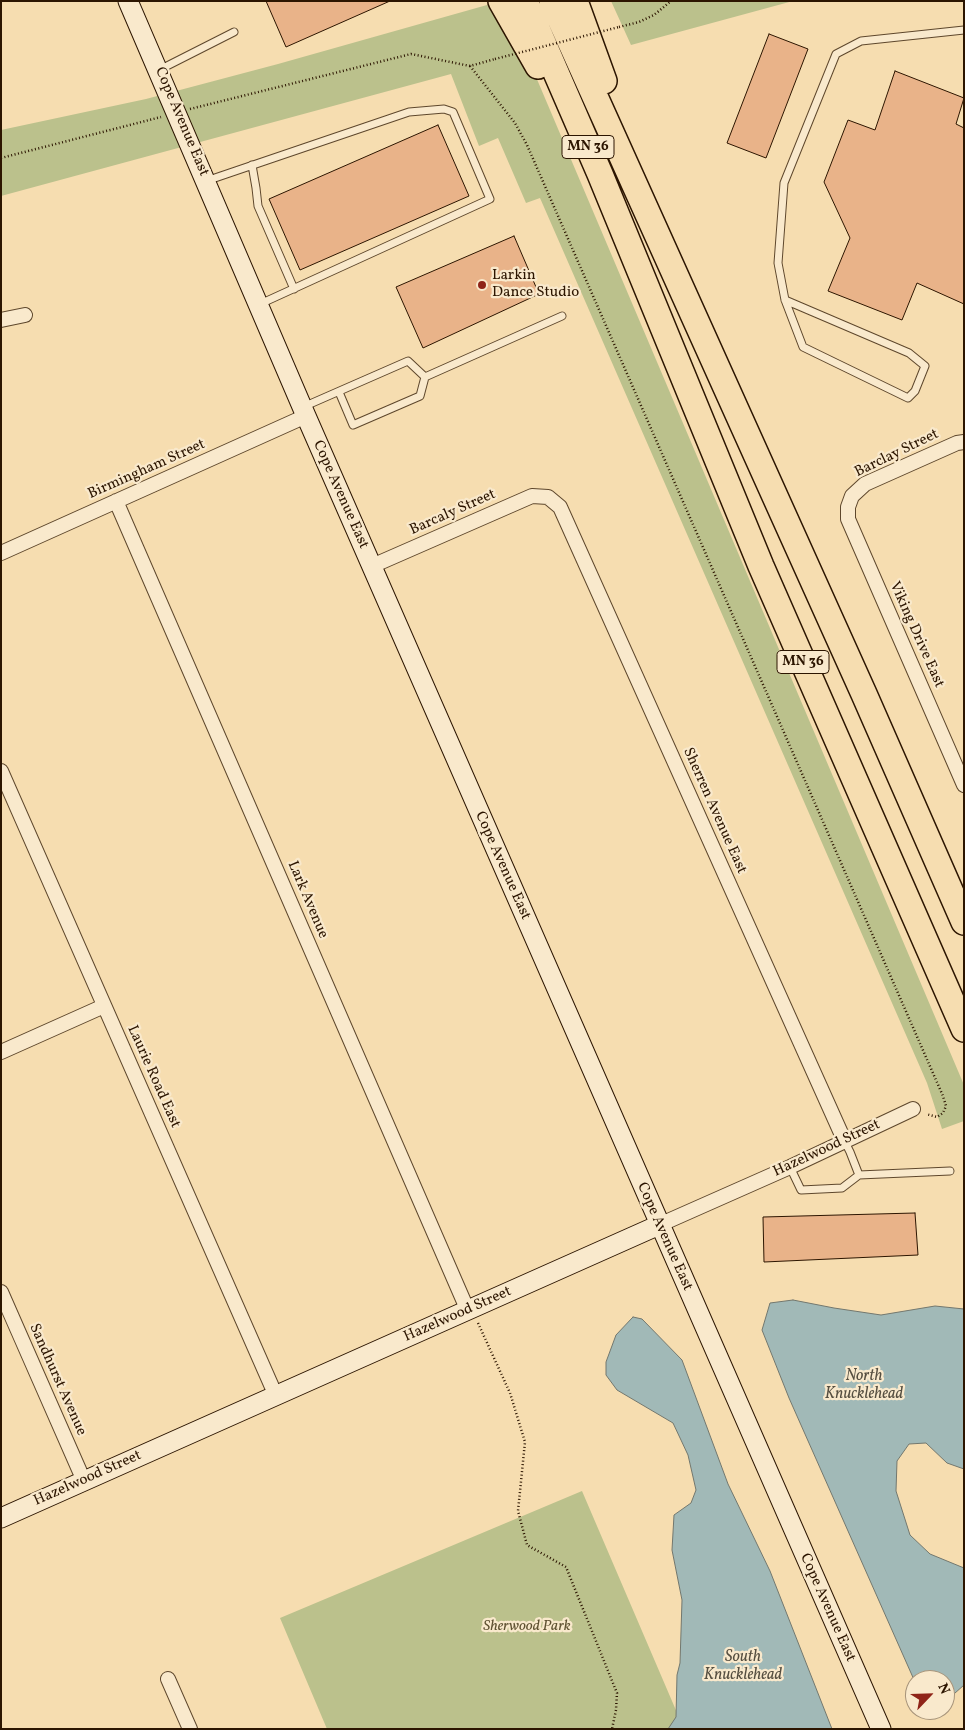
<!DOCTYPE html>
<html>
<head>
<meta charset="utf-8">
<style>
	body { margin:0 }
	#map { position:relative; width:965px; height:1730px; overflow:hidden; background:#f6ddb0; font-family:Vollkorn,serif }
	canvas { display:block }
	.frame { position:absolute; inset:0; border:2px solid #2c1500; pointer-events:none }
	.north { position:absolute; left:905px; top:1670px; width:50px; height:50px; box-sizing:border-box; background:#f9e9cc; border:1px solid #a7947a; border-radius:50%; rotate:66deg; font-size:14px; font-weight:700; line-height:20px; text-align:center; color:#2c1500 }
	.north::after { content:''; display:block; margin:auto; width:18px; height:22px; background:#8f2418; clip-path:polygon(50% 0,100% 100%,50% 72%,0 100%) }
</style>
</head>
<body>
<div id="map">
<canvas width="965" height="1730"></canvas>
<div class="frame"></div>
<div class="north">N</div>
</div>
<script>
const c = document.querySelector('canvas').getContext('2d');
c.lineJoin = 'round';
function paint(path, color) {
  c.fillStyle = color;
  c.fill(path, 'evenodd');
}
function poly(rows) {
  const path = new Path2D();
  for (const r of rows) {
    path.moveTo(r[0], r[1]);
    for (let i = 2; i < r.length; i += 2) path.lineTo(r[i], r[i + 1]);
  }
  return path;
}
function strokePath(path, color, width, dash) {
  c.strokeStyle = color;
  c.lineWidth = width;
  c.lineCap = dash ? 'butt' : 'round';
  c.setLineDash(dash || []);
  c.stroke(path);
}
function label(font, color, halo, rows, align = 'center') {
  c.font = font + ' Vollkorn,serif';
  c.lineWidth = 4.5;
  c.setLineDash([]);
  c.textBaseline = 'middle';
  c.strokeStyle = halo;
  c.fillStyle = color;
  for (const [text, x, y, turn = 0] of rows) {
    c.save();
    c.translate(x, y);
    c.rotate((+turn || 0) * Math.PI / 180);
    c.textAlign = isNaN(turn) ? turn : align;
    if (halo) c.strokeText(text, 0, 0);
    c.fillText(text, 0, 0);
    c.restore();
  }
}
paint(poly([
	[611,1,793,1,631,45],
	[487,5,536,77,964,1085,964,1121,942,1129,927,1083,540,198,526,203,498,138,479,146,451,74,1,196,1,130,146,99,278,64],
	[582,1491,684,1729,327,1729,280,1618]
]), '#bbc18c');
const water = poly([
	[793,1300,834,1308,881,1315,935,1306,964,1309,964,1469,947,1463,926,1443,909,1444,897,1461,896,1491,910,1535,930,1554,964,1568,964,1685,945,1702,945,1680,915,1680,915,1682,789,1398,762,1330,770,1303,793,1300],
	[633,1317,642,1319,682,1360,728,1484,770,1571,832,1729,668,1729,676,1717,677,1675,680,1663,682,1600,672,1550,674,1515,691,1503,696,1490,688,1455,673,1423,617,1390,606,1375,606,1362,616,1335,633,1317]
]);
paint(water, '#a1b9b7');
strokePath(water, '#72776e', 1);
const building = poly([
	[266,1,390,1,286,47,266,1],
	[769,34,808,49,766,158,727,143,769,34],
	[895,71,964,98,956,124,964,128,964,304,917,283,902,320,828,291,850,238,824,182,848,120,875,130,895,71],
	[438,125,469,196,300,270,269,199,438,125],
	[514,236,539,294,423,348,396,287,514,236],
	[915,1213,918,1255,764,1262,763,1217,915,1213]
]);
paint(building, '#e9b389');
strokePath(building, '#2c1500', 1);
const lane = poly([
	[159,70,234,32],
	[252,165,256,188,258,206,294,289],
	[206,181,409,112,444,109,453,112,490,199,260,304],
	[785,300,909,353,925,366,915,391,908,398,803,347,785,300,778,263,784,183,836,54,861,41,964,30],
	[425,377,562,316],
	[339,392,353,425,420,396,425,377],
	[303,407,408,361,425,377],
	[845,1142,850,1152,859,1175],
	[790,1167,801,1190,842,1188,859,1175,950,1171]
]);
const street = poly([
	[1,320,25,315],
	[964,442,957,443,865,484,852,496,848,507,848,519,964,785],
	[116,501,468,1311],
	[1,553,306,416],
	[372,566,532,496,548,497,560,507,845,1142],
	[1,771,276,1396],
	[1,1052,104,1006],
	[659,1225,790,1167,913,1109],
	[1,1292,84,1481],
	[168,1679,190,1729]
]);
const secondary = poly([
	[128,1,306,416,881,1729],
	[1,1518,659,1225]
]);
const highway = poly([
	[501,1,538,66],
	[525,1,600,174,761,566,964,1029],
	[552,1,864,694,964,922],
	[575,1,604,81]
]);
strokePath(lane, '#5e472c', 9);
strokePath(street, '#5e472c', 16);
strokePath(secondary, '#2c1500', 21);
strokePath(highway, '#2c1500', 28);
strokePath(poly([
	[619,27,639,22,654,15,671,1],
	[470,66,515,123,527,145,943,1096,946,1106,943,1113,937,1117,926,1114],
	[190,109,411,54,470,66,495,59],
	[1,158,161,117],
	[478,1323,510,1393,525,1442,518,1511,527,1545,566,1567,617,1693,616,1710,612,1729]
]), '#2c1500', 2.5, [1, 2.5]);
strokePath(lane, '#f9e9cc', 7);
strokePath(street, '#f9e9cc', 14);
strokePath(secondary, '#f9e9cc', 19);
strokePath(highway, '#f6ddb0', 25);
strokePath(poly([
	[495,59,619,27]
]), '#2c1500', 2.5, [1, 2.5]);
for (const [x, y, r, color] of [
	[482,285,5,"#8f2418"]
]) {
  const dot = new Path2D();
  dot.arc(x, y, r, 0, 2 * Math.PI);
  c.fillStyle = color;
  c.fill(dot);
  strokePath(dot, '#f9e9cc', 2);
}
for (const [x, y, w] of [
	[588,147,52],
	[803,662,52]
]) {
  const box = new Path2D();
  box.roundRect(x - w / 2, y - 11.5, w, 23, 4);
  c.fillStyle = '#f9e9cc';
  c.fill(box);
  strokePath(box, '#2c1500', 1);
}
label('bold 14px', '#2c1500', null, [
	["MN 36",588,147],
	["MN 36",803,662]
]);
label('15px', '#2c1500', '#f9e9cc', [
	["Cope Avenue East",181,122,67],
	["Barclay Street",897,454,-26],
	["Birmingham Street",147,470,-24],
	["Cope Avenue East",340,495,66],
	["Barcaly Street",453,513,-24],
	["Viking Drive East",916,635,66],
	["Sherren Avenue East",714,811,66],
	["Cope Avenue East",502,866,66],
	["Lark Avenue",307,900,67],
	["Laurie Road East",153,1077,66],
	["Hazelwood Street",827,1149,-25],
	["Cope Avenue East",664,1237,66],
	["Hazelwood Street",458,1315,-24],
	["Sandhurst Avenue",57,1380,66],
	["Hazelwood Street",88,1479,-24],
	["Cope Avenue East",827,1608,66]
]);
label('15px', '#2c1500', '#f9e9cc', [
	["Larkin",492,276],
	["Dance Studio",492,293]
], 'left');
label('italic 15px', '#5e5131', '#f9e9cc', [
	["Sherwood Park",527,1627]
]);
label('italic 16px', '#554e40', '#f9e9cc', [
	["North",864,1377],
	["Knucklehead",864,1395],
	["South",743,1658],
	["Knucklehead",743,1676]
]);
</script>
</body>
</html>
